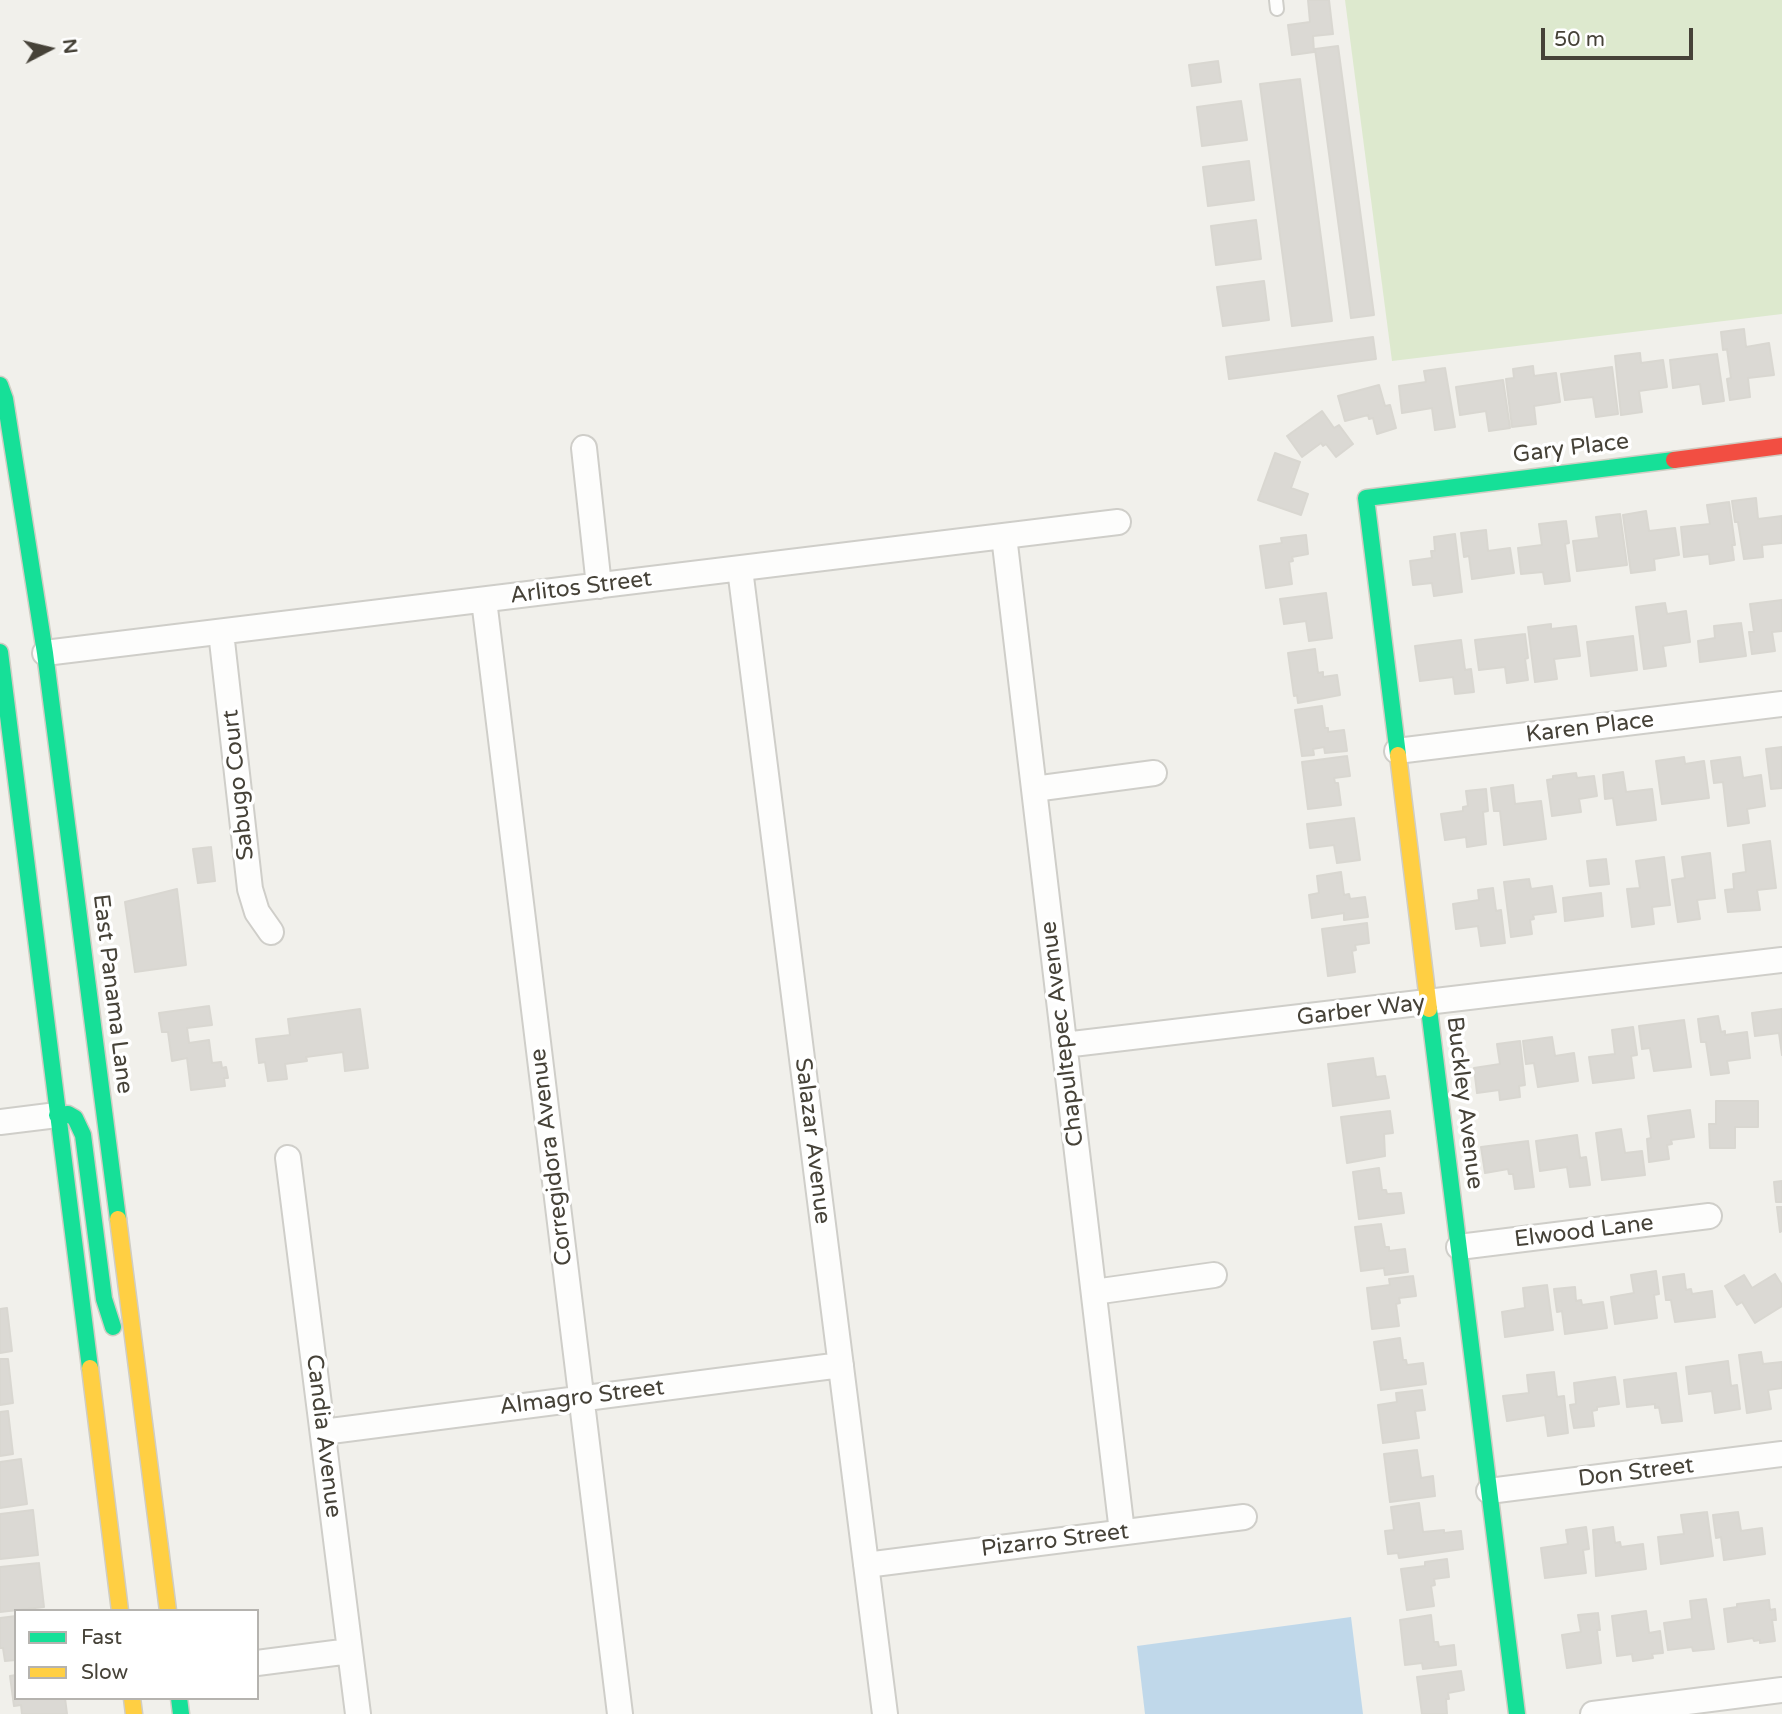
<!DOCTYPE html>
<html>
<head>
<meta charset="utf-8">
<style>
	body { margin:0 }
	#map { position:relative; width:1782px; height:1714px; overflow:hidden; background:#f1f0eb; font-family:"Varela Round",sans-serif }
	canvas { display:block }
	.legend { position:absolute; left:14px; top:1609px; width:245px; height:91px; box-sizing:border-box; background:#fff; border:2px solid #b5b3af; margin:0; padding:9px 12px; list-style:none; font-size:21px; color:#464238 }
	.legend li { display:flex; align-items:center; gap:14px; height:35px }
	.legend b { width:35px; border:2px solid #b5b3af }
	.north { position:absolute; left:14px; top:14px; width:70px; height:70px; -webkit-text-stroke:5px #fff; paint-order:stroke; rotate:83deg; font-size:19px; font-weight:700; line-height:28px; text-align:center; color:#464238 }
	.north::after { content:''; display:block; margin:auto; width:24px; height:32px; background:#464238; clip-path:polygon(50% 0,100% 100%,50% 72%,0 100%) }
	.scale { position:absolute; left:1541px; top:28px; width:152px; height:32px; box-sizing:border-box; border:4px solid #464238; border-top:0; padding-left:9px; font-size:21px; line-height:24px; white-space:nowrap; color:#464238; -webkit-text-stroke:5px #fff; paint-order:stroke }
</style>
</head>
<body>
<div id="map">
<canvas width="1782" height="1714"></canvas>
<ul class="legend">
<li><b style="height:9px;background:#16e098"></b>Fast</li>
<li><b style="height:9px;background:#ffcf43"></b>Slow</li>
</ul>
<div class="north">N</div>
<div class="scale">50 m</div>
</div>
<script>
const c = document.querySelector('canvas').getContext('2d');
c.lineJoin = 'round';
function paint(path, color) {
  c.fillStyle = color;
  c.fill(path, 'evenodd');
}
function poly(rows) {
  const path = new Path2D();
  for (const r of rows) {
    path.moveTo(r[0], r[1]);
    for (let i = 2; i < r.length; i += 2) path.lineTo(r[i], r[i + 1]);
  }
  return path;
}
function strokePath(path, color, width, dash) {
  c.strokeStyle = color;
  c.lineWidth = width;
  c.lineCap = dash ? 'butt' : 'round';
  c.setLineDash(dash || []);
  c.stroke(path);
}
function label(font, color, halo, rows, align = 'center') {
  c.font = font + ' "Varela Round",sans-serif';
  c.lineWidth = 7;
  c.setLineDash([]);
  c.textBaseline = 'middle';
  c.strokeStyle = halo;
  c.fillStyle = color;
  for (const [text, x, y, turn = 0] of rows) {
    c.save();
    c.translate(x, y);
    c.rotate((+turn || 0) * Math.PI / 180);
    c.textAlign = isNaN(turn) ? turn : align;
    if (halo) c.strokeText(text, 0, 0);
    c.fillText(text, 0, 0);
    c.restore();
  }
}
paint(poly([
	[1345,0,1782,0,1782,314,1392,361]
]), '#dde9ce');
paint(poly([
	[1351,1617,1363,1714,1145,1714,1137,1646]
]), '#c0d8ea');
const building = poly([
	[1308,0,1329,0,1333,34,1313,36,1314,52,1292,55,1288,25,1310,22,1308,0],
	[1338,46,1374,315,1351,318,1315,49,1338,46],
	[1218,61,1221,82,1192,86,1189,65,1218,61],
	[1300,79,1332,321,1292,326,1260,84,1300,79],
	[1241,101,1247,140,1202,146,1197,107,1241,101],
	[1249,161,1254,200,1208,206,1203,167,1249,161],
	[1256,220,1261,259,1216,265,1211,226,1256,220],
	[1264,281,1269,320,1223,326,1217,287,1264,281],
	[1744,329,1746,347,1769,343,1774,375,1748,378,1750,397,1730,400,1727,379,1731,378,1727,349,1723,350,1721,332,1744,329],
	[1373,337,1376,359,1229,379,1226,357,1373,337],
	[1640,353,1641,363,1663,360,1667,387,1639,391,1642,412,1621,415,1615,356,1640,353],
	[1717,354,1724,401,1703,404,1700,384,1673,388,1670,360,1717,354],
	[1533,366,1534,376,1556,373,1560,402,1534,406,1536,424,1512,427,1506,379,1514,378,1513,369,1533,366],
	[1612,367,1618,414,1596,417,1593,397,1565,400,1561,374,1612,367],
	[1445,368,1455,427,1435,430,1432,408,1402,413,1399,386,1426,382,1424,371,1445,368],
	[1503,380,1510,428,1489,431,1486,411,1460,415,1456,387,1503,380],
	[1379,385,1385,406,1390,405,1396,428,1377,434,1373,418,1369,419,1368,415,1345,421,1338,396,1379,385],
	[1322,411,1334,428,1339,425,1353,444,1336,457,1326,444,1323,446,1321,443,1302,457,1287,436,1322,411],
	[1275,453,1300,462,1291,488,1308,494,1301,515,1258,500,1275,453],
	[1756,498,1758,519,1782,516,1782,543,1762,545,1763,557,1744,559,1738,522,1735,522,1732,501,1756,498],
	[1729,502,1735,545,1732,545,1734,560,1710,564,1709,554,1684,557,1681,527,1710,524,1707,505,1729,502],
	[1646,511,1649,531,1675,528,1679,555,1654,559,1655,570,1631,573,1623,515,1646,511],
	[1620,514,1627,565,1577,571,1573,541,1599,538,1596,517,1620,514],
	[1566,521,1569,543,1565,544,1570,581,1545,584,1543,572,1521,574,1518,548,1542,545,1539,524,1566,521],
	[1486,530,1488,551,1510,548,1514,573,1472,579,1469,556,1464,557,1461,533,1486,530],
	[1455,534,1462,592,1434,596,1432,583,1413,585,1410,561,1432,558,1431,551,1435,551,1434,537,1455,534],
	[1306,535,1308,554,1292,557,1293,561,1289,562,1292,584,1266,588,1260,546,1282,543,1281,538,1306,535],
	[1326,593,1332,638,1309,641,1306,621,1284,624,1280,599,1326,593],
	[1782,600,1782,631,1772,632,1775,651,1752,654,1749,632,1754,632,1750,604,1782,600],
	[1665,603,1667,614,1686,611,1690,642,1663,646,1666,666,1644,669,1636,607,1665,603],
	[1741,623,1746,656,1700,662,1698,641,1715,638,1714,626,1741,623],
	[1551,624,1551,629,1576,626,1580,656,1554,659,1557,679,1535,682,1528,627,1551,624],
	[1525,634,1528,658,1525,659,1528,680,1507,683,1505,667,1479,670,1475,640,1525,634],
	[1633,636,1637,670,1591,676,1587,642,1633,636],
	[1461,640,1465,670,1471,669,1474,692,1455,694,1453,677,1420,681,1415,646,1461,640],
	[1315,649,1318,673,1323,672,1323,677,1337,675,1340,695,1298,703,1297,695,1294,696,1288,653,1315,649],
	[1322,706,1325,728,1328,728,1328,732,1344,730,1347,751,1325,753,1324,747,1313,749,1314,755,1302,756,1295,710,1322,706],
	[1782,747,1782,788,1771,789,1766,749,1782,747],
	[1347,756,1350,776,1334,778,1335,783,1338,783,1341,805,1308,809,1302,762,1347,756],
	[1684,757,1685,764,1704,761,1709,798,1662,804,1656,761,1684,757],
	[1740,757,1743,778,1761,775,1765,806,1747,809,1749,823,1728,826,1723,782,1714,783,1711,761,1740,757],
	[1623,772,1626,792,1652,789,1656,820,1617,825,1613,798,1605,799,1603,775,1623,772],
	[1576,773,1577,778,1594,776,1597,796,1579,799,1581,812,1552,816,1547,780,1553,779,1553,776,1576,773],
	[1513,785,1515,804,1541,801,1546,839,1504,845,1500,811,1494,811,1491,788,1513,785],
	[1486,789,1488,811,1483,812,1486,844,1467,847,1466,837,1445,840,1441,814,1463,811,1463,807,1468,806,1466,791,1486,789],
	[1354,818,1360,860,1337,863,1334,845,1310,848,1307,824,1354,818],
	[1770,841,1776,888,1757,890,1760,910,1728,912,1725,890,1734,889,1733,874,1746,872,1743,845,1770,841],
	[211,847,215,881,198,883,193,849,211,847],
	[1710,853,1715,898,1697,900,1700,919,1678,922,1672,880,1685,878,1682,857,1710,853],
	[1664,857,1670,905,1652,907,1654,924,1632,927,1627,889,1640,888,1636,861,1664,857],
	[1606,859,1609,884,1590,886,1587,861,1606,859],
	[1341,872,1344,895,1349,894,1350,899,1365,897,1368,917,1344,920,1344,913,1312,918,1309,895,1319,893,1317,876,1341,872],
	[1529,879,1531,889,1552,886,1556,912,1533,915,1534,919,1530,920,1532,934,1511,937,1504,882,1529,879],
	[1493,888,1496,911,1501,910,1505,943,1481,946,1478,926,1456,929,1453,904,1479,900,1478,890,1493,888],
	[177,889,186,965,135,972,125,902,177,889],
	[1601,893,1603,916,1565,921,1563,898,1601,893],
	[1367,923,1369,943,1355,945,1356,950,1352,951,1355,972,1328,976,1322,929,1367,923],
	[209,1006,212,1025,187,1028,189,1043,209,1040,212,1063,221,1062,222,1068,226,1067,228,1078,224,1078,225,1086,191,1090,187,1058,172,1061,168,1032,162,1032,159,1013,209,1006],
	[360,1009,368,1068,345,1071,343,1052,306,1057,307,1061,285,1064,287,1079,268,1081,265,1062,259,1063,256,1039,290,1035,288,1019,360,1009],
	[1782,1009,1782,1055,1779,1033,1755,1036,1752,1013,1782,1009],
	[1718,1016,1721,1032,1725,1031,1725,1035,1747,1032,1750,1058,1727,1061,1729,1073,1711,1075,1706,1042,1701,1042,1698,1019,1718,1016],
	[1684,1020,1691,1067,1654,1071,1650,1048,1642,1049,1639,1026,1684,1020],
	[1633,1027,1637,1055,1631,1056,1634,1078,1593,1083,1589,1057,1615,1054,1612,1030,1633,1027],
	[1552,1037,1555,1056,1574,1053,1578,1081,1538,1087,1534,1063,1526,1064,1523,1041,1552,1037],
	[1520,1041,1525,1085,1519,1086,1520,1097,1500,1100,1499,1090,1477,1093,1474,1068,1500,1064,1497,1044,1520,1041],
	[1373,1058,1376,1077,1385,1076,1389,1098,1333,1106,1328,1064,1373,1058],
	[1716,1101,1758,1101,1758,1127,1735,1127,1735,1148,1710,1148,1709,1124,1716,1124,1716,1101],
	[1690,1110,1694,1137,1671,1140,1672,1144,1667,1145,1669,1159,1649,1162,1647,1139,1651,1138,1648,1116,1690,1110],
	[1390,1111,1393,1133,1384,1134,1385,1156,1347,1163,1341,1117,1390,1111],
	[1621,1129,1625,1153,1642,1151,1645,1175,1602,1180,1596,1133,1621,1129],
	[1577,1135,1580,1158,1586,1157,1590,1185,1570,1187,1567,1167,1540,1171,1536,1141,1577,1135],
	[1528,1141,1534,1187,1515,1189,1513,1174,1509,1174,1508,1169,1485,1173,1481,1147,1528,1141],
	[1379,1168,1382,1190,1386,1190,1387,1194,1401,1193,1404,1213,1359,1219,1353,1172,1379,1168],
	[1782,1181,1782,1202,1776,1202,1774,1182,1782,1181],
	[1777,1207,1782,1207,1782,1231,1780,1232,1777,1207],
	[1381,1224,1385,1247,1389,1247,1389,1251,1405,1249,1408,1272,1385,1275,1384,1268,1361,1271,1355,1227,1381,1224],
	[1656,1271,1659,1294,1654,1295,1657,1318,1615,1324,1611,1297,1634,1293,1631,1275,1656,1271],
	[1684,1274,1686,1290,1691,1289,1692,1294,1712,1291,1715,1317,1675,1322,1671,1300,1666,1300,1663,1277,1684,1274],
	[1775,1274,1782,1285,1782,1306,1755,1323,1742,1302,1737,1305,1725,1286,1744,1275,1752,1288,1775,1274],
	[1413,1276,1416,1296,1399,1298,1400,1303,1396,1304,1399,1326,1372,1329,1367,1288,1390,1285,1389,1279,1413,1276],
	[1547,1285,1553,1330,1505,1337,1502,1312,1525,1308,1523,1288,1547,1285],
	[1575,1287,1576,1301,1581,1300,1582,1305,1603,1302,1607,1328,1565,1334,1562,1311,1557,1312,1554,1289,1575,1287],
	[7,1308,12,1351,0,1353,0,1309,7,1308],
	[1400,1338,1403,1360,1406,1360,1407,1365,1423,1363,1426,1384,1381,1390,1374,1342,1400,1338],
	[1761,1352,1763,1364,1782,1362,1782,1388,1768,1390,1771,1409,1747,1413,1739,1355,1761,1352],
	[0,1359,8,1359,13,1403,0,1405,0,1359],
	[1728,1361,1731,1386,1737,1385,1740,1409,1715,1413,1712,1391,1689,1394,1686,1367,1728,1361],
	[1554,1372,1557,1397,1564,1396,1568,1433,1548,1436,1545,1415,1507,1421,1503,1396,1529,1393,1527,1375,1554,1372],
	[1676,1373,1682,1421,1662,1423,1659,1407,1655,1408,1655,1404,1627,1407,1624,1380,1676,1373],
	[1615,1377,1619,1404,1597,1407,1597,1410,1592,1411,1594,1426,1574,1428,1570,1405,1576,1404,1574,1383,1615,1377],
	[1422,1390,1425,1410,1415,1411,1419,1438,1383,1443,1378,1405,1397,1402,1396,1393,1422,1390],
	[8,1411,13,1454,0,1456,0,1412,8,1411],
	[1417,1450,1421,1478,1433,1476,1435,1496,1390,1502,1384,1454,1417,1450],
	[21,1459,27,1504,0,1508,0,1462,21,1459],
	[1419,1503,1423,1532,1444,1530,1444,1533,1461,1531,1463,1549,1399,1558,1398,1553,1388,1554,1385,1531,1394,1530,1391,1507,1419,1503],
	[33,1510,38,1555,0,1559,0,1514,33,1510],
	[1707,1512,1713,1556,1661,1564,1658,1537,1684,1534,1681,1515,1707,1512],
	[1738,1512,1741,1531,1762,1528,1765,1554,1724,1560,1721,1537,1716,1538,1713,1515,1738,1512],
	[1586,1527,1589,1549,1583,1550,1586,1573,1545,1578,1541,1548,1568,1544,1566,1530,1586,1527],
	[1613,1527,1615,1543,1620,1542,1621,1547,1643,1544,1646,1569,1596,1576,1593,1530,1613,1527],
	[1447,1559,1449,1577,1434,1579,1435,1585,1431,1586,1434,1606,1407,1610,1401,1569,1425,1566,1425,1562,1447,1559],
	[39,1563,44,1607,0,1612,0,1567,39,1563],
	[1706,1599,1714,1649,1693,1651,1692,1647,1668,1650,1664,1623,1692,1619,1690,1601,1706,1599],
	[1769,1600,1770,1610,1775,1609,1776,1620,1772,1620,1775,1641,1760,1643,1760,1640,1754,1641,1753,1638,1728,1642,1724,1609,1737,1607,1737,1604,1769,1600],
	[1646,1611,1649,1633,1660,1631,1663,1653,1652,1654,1653,1658,1633,1661,1632,1654,1617,1656,1612,1616,1646,1611],
	[1598,1613,1600,1630,1597,1630,1601,1663,1567,1668,1562,1635,1581,1632,1578,1615,1598,1613],
	[1431,1615,1434,1642,1438,1642,1439,1647,1454,1645,1456,1665,1423,1669,1422,1663,1405,1665,1400,1620,1431,1615],
	[16,1616,16,1660,5,1661,3,1648,0,1648,0,1618,16,1616],
	[1461,1671,1464,1690,1448,1693,1449,1699,1446,1699,1447,1714,1422,1714,1417,1677,1461,1671],
	[16,1675,16,1698,65,1698,67,1714,22,1714,21,1705,14,1706,10,1676,16,1675]
]);
paint(building, '#dbd9d4');
strokePath(building, '#d9d7d1', 2);
const lane = poly([
	[1276,0,1277,9]
]);
const street = poly([
	[584,448,599,586],
	[1004,536,1122,1532],
	[740,569,885,1714],
	[484,600,620,1714],
	[221,632,250,889,257,912,271,932],
	[45,653,1118,522],
	[1397,751,1782,704],
	[1034,789,1154,773],
	[1064,1045,1782,960],
	[0,1122,57,1115],
	[288,1158,358,1714],
	[1459,1247,1709,1216],
	[1094,1292,1214,1275],
	[323,1432,841,1365],
	[1489,1491,1782,1454],
	[866,1565,1244,1517],
	[257,1663,350,1651],
	[1593,1714,1782,1690]
]);
const fast = poly([
	[0,385,5,399,45,653,118,1219],
	[0,652,90,1368],
	[1398,755,1366,498,1674,460],
	[1429,1009,1517,1714],
	[57,1115,68,1114,75,1118,83,1135,104,1299,113,1327],
	[179,1698,181,1714]
]);
const slow = poly([
	[1398,755,1429,1009],
	[118,1219,168,1611],
	[90,1368,120,1611],
	[132,1698,134,1714]
]);
const jam = poly([
	[1674,460,1782,446]
]);
strokePath(lane, '#cfcec9', 16);
strokePath(street, '#cfcec9', 28);
strokePath(fast, '#d0cdc3', 19);
strokePath(slow, '#d0cdc3', 19);
strokePath(jam, '#d0cdc3', 19);
strokePath(lane, '#fdfdfc', 12);
strokePath(street, '#fdfdfc', 24);
strokePath(fast, '#16e098', 16);
strokePath(slow, '#ffcf43', 16);
strokePath(jam, '#f24e42', 16);
label('23px', '#464238', '#fff', [
	["Gary Place",1571,449,-7],
	["Arlitos Street",581,588,-7],
	["Karen Place",1590,728,-7],
	["Sabugo Court",239,785,-96],
	["East Panama Lane",112,994,83],
	["Garber Way",1361,1011,-7],
	["Chapultepec Avenue",1063,1034,-97],
	["Buckley Avenue",1464,1103,83],
	["Salazar Avenue",812,1141,83],
	["Corregidora Avenue",552,1157,-97],
	["Elwood Lane",1584,1232,-7],
	["Almagro Street",582,1398,-7],
	["Candia Avenue",323,1436,83],
	["Don Street",1636,1473,-7],
	["Pizarro Street",1055,1541,-7]
]);
</script>
</body>
</html>
